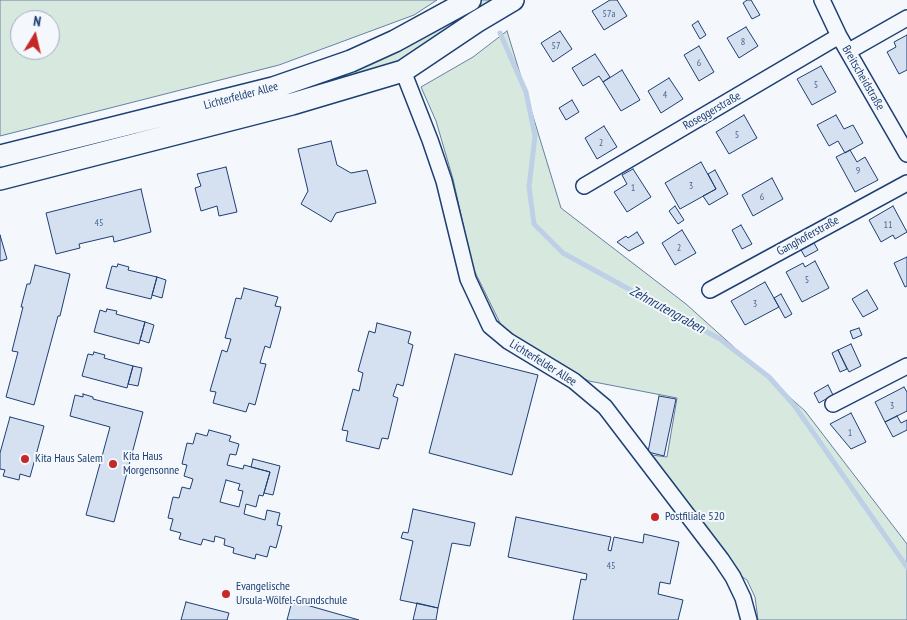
<!DOCTYPE html>
<html>
<head>
<meta charset="utf-8">
<style>
	body { margin:0 }
	#map { position:relative; width:907px; height:620px; overflow:hidden; background:#f4f7fb; font-family:"PT Sans Narrow",sans-serif }
	canvas { display:block }
	.north { position:absolute; left:10px; top:10px; width:50px; height:50px; box-sizing:border-box; background:#f4f7fb; border:1px solid #9eadc5; border-radius:50%; rotate:9deg; font-size:14px; font-weight:700; line-height:20px; text-align:center; color:#1d3f73 }
	.north::after { content:''; display:block; margin:auto; width:18px; height:22px; background:#c62828; clip-path:polygon(50% 0,100% 100%,50% 72%,0 100%) }
</style>
</head>
<body>
<div id="map">
<canvas width="907" height="620"></canvas>
<div class="north">N</div>
</div>
<script>
const c = document.querySelector('canvas').getContext('2d');
c.lineJoin = 'round';
function paint(path, color) {
  c.fillStyle = color;
  c.fill(path, 'evenodd');
}
function poly(rows) {
  const path = new Path2D();
  for (const r of rows) {
    path.moveTo(r[0], r[1]);
    for (let i = 2; i < r.length; i += 2) path.lineTo(r[i], r[i + 1]);
  }
  return path;
}
function strokePath(path, color, width, dash) {
  c.strokeStyle = color;
  c.lineWidth = width;
  c.lineCap = dash ? 'butt' : 'round';
  c.setLineDash(dash || []);
  c.stroke(path);
}
function label(font, color, halo, rows, align = 'center') {
  c.font = font + ' "PT Sans Narrow",sans-serif';
  c.lineWidth = 4;
  c.setLineDash([]);
  c.textBaseline = 'middle';
  c.strokeStyle = halo;
  c.fillStyle = color;
  for (const [text, x, y, turn = 0] of rows) {
    c.save();
    c.translate(x, y);
    c.rotate((+turn || 0) * Math.PI / 180);
    c.textAlign = isNaN(turn) ? turn : align;
    if (halo) c.strokeText(text, 0, 0);
    c.fillText(text, 0, 0);
    c.restore();
  }
}
const green = poly([
	[0,0,437,0,414,15,279,65,0,136,0,0],
	[20,20,50,20,50,50,20,50,20,20],
	[480,0,503,0,421,49,392,64,344,81,0,170,0,162,273,93,480,0],
	[507,31,561,208,686,304,805,411,907,544,907,620,758,620,755,597,747,580,735,572,644,454,667,457,677,398,589,381,533,352,501,325,473,268,453,179,436,121,421,87,473,57,507,31]
]);
paint(green, '#d7e8df');
strokePath(green, '#687fa3', 1);
strokePath(poly([
	[500,33,526,92,535,136,529,187,534,224,563,253,720,339,769,377,794,405,907,567]
]), '#bed0e5', 5);
const building = poly([
	[610,0,617,0,627,16,604,30,592,11,610,0],
	[747,0,751,0,760,15,752,19,743,3,747,0],
	[698,21,706,35,700,39,692,25,698,21],
	[746,27,758,46,739,58,727,38,746,27],
	[560,31,572,49,553,62,541,43,560,31],
	[907,35,907,70,899,74,887,52,896,47,894,42,907,35],
	[699,46,714,72,699,81,684,55,699,46],
	[595,54,610,77,603,82,599,76,583,86,572,68,595,54],
	[821,66,836,92,812,105,797,79,821,66],
	[622,70,640,100,621,111,603,82,622,70],
	[669,78,683,99,661,113,648,91,669,78],
	[572,100,579,112,566,120,559,108,572,100],
	[744,115,757,138,729,154,716,132,744,115],
	[836,115,844,129,853,125,863,143,845,153,838,141,829,146,817,125,836,115],
	[604,126,617,147,597,159,585,138,604,126],
	[331,141,337,165,351,173,367,170,376,203,336,213,331,222,301,204,308,191,298,149,331,141],
	[850,150,857,162,865,157,878,180,855,192,836,157,850,150],
	[701,162,716,189,680,209,665,183,701,162],
	[226,167,237,212,219,216,217,206,201,211,195,188,201,186,197,174,226,167],
	[633,169,651,197,627,212,614,192,627,184,622,175,633,169],
	[715,170,728,194,709,205,703,196,716,189,708,174,715,170],
	[772,178,783,199,753,216,742,195,772,178],
	[141,189,151,232,114,242,113,236,79,244,80,248,56,254,46,213,141,189],
	[675,206,684,220,678,224,669,211,675,206],
	[893,206,907,232,895,239,893,235,881,242,869,220,893,206],
	[741,225,752,244,742,249,732,230,741,225],
	[682,230,696,253,675,265,662,243,682,230],
	[637,232,644,243,629,251,617,242,626,236,628,238,637,232],
	[0,235,7,259,0,261,0,235],
	[814,243,818,250,805,257,801,250,814,243],
	[907,257,907,286,905,287,894,263,907,257],
	[815,261,829,288,802,302,786,272,803,263,805,267,815,261],
	[118,264,129,267,128,270,157,277,151,299,106,288,112,266,117,267,118,264],
	[35,265,70,274,60,316,58,316,34,405,6,397,18,352,12,351,23,307,21,307,27,284,30,284,35,265],
	[157,277,166,280,162,298,152,295,157,277],
	[765,282,779,307,745,325,731,301,765,282],
	[244,288,278,297,275,306,281,307,270,348,265,346,260,363,266,364,255,405,249,403,246,412,213,403,216,392,210,391,222,350,227,352,231,339,225,338,236,298,241,299,244,288],
	[867,290,878,309,863,317,852,299,867,290],
	[781,294,792,314,785,318,774,298,781,294],
	[107,309,117,311,116,314,145,322,139,344,94,332,100,310,106,312,107,309],
	[145,322,154,325,149,343,140,340,145,322],
	[377,323,411,332,408,343,413,345,403,386,397,384,393,396,398,398,388,439,382,438,379,449,346,441,348,431,342,430,353,389,359,391,363,373,358,371,369,331,375,333,377,323],
	[859,328,862,335,853,339,850,331,859,328],
	[851,344,861,366,849,372,838,350,851,344],
	[838,350,847,369,840,372,832,353,838,350],
	[94,352,105,355,104,358,133,366,127,388,82,376,88,354,93,355,94,352],
	[455,354,538,375,512,475,429,453,455,354],
	[133,366,142,368,138,386,128,384,133,366],
	[828,385,833,395,819,403,814,393,828,385],
	[904,387,907,392,907,411,885,422,875,402,904,387],
	[83,394,93,397,93,399,143,412,114,522,86,515,110,427,70,416,75,395,83,397,83,394],
	[659,396,676,399,664,456,648,452,659,396],
	[851,413,866,442,851,449,830,424,851,413],
	[897,416,901,423,907,420,907,430,893,437,885,422,897,416],
	[10,417,44,426,30,477,20,474,19,480,3,476,5,470,0,469,0,453,10,417],
	[209,430,231,436,229,441,239,444,236,455,230,454,227,465,243,469,244,465,270,472,263,496,259,495,256,507,246,504,244,514,265,520,267,510,280,513,277,525,282,526,276,548,270,546,267,557,256,554,255,559,233,553,234,548,224,545,225,539,215,536,214,542,203,539,201,545,179,539,181,533,170,530,173,519,168,518,173,497,179,498,182,487,190,489,193,479,184,476,187,465,182,464,187,443,193,444,196,433,207,436,209,430],
	[226,480,240,484,238,490,243,491,239,507,220,502,226,480],
	[253,459,280,466,273,495,264,493,270,472,251,467,253,459],
	[413,509,475,523,470,546,452,543,438,608,400,600,413,541,401,538,403,532,408,533,413,509],
	[516,517,611,537,608,550,611,551,614,537,643,543,644,534,679,542,670,584,660,582,658,594,683,600,678,620,573,620,581,579,586,580,587,574,508,557,516,517],
	[186,602,229,613,227,620,181,620,186,602],
	[296,602,359,620,287,620,291,605,296,602],
	[417,603,438,608,436,620,413,620,417,603]
]);
paint(building, '#d5e0f0');
strokePath(building, '#1d3f73', 1);
const street = poly([
	[822,0,839,36,907,154],
	[849,51,907,18],
	[403,71,430,140,444,181,468,279,490,326,508,341,574,381,605,407,721,559,733,577,743,598,749,620],
	[584,186,839,36],
	[710,290,907,183],
	[833,404,907,366]
]);
const secondary = poly([
	[0,156,273,88,351,61,395,41,470,0],
	[0,179,292,104,403,71,476,22,513,0]
]);
strokePath(street, '#1d3f73', 18);
strokePath(secondary, '#1d3f73', 24);
strokePath(street, '#f4f7fb', 15);
strokePath(secondary, '#f4f7fb', 21);
for (const [x, y, r, color] of [
	[25,459,5,"#c62828"],
	[113,464,5,"#c62828"],
	[655,517,5,"#c62828"],
	[226,594,5,"#c62828"]
]) {
  const dot = new Path2D();
  dot.arc(x, y, r, 0, 2 * Math.PI);
  c.fillStyle = color;
  c.fill(dot);
  strokePath(dot, '#f4f7fb', 2);
}
label('10px', '#4b6792', null, [
	["57a",609,14],
	["8",743,42],
	["57",556,46],
	["6",699,63],
	["5",816,85],
	["4",665,95],
	["5",737,135],
	["2",601,143],
	["9",858,171],
	["3",691,186],
	["1",633,188],
	["6",762,197],
	["45",99,223],
	["11",888,225],
	["2",679,248],
	["5",807,280],
	["3",755,304],
	["3",892,406],
	["1",850,433],
	["45",611,566]
]);
label('12px', '#1d3f73', '#f4f7fb', [
	["Breitscheidstraße",863,78,60],
	["Lichterfelder Allee",241,96,-15],
	["Roseggerstraße",712,111,-30],
	["Ganghoferstraße",808,236,-29],
	["Lichterfelder Allee",543,363,32]
]);
label('12px', '#1d3f73', '#f4f7fb', [
	["Kita Haus",123,457],
	["Morgensonne",123,471],
	["Kita Haus Salem",35,459],
	["Postfiliale 520",665,517],
	["Evangelische",236,587],
	["Ursula-Wölfel-Grundschule",236,601]
], 'left');
label('italic 14px', '#1d3f73', '#f4f7fb', [
	["Zehnrutengraben",667,310,29]
]);
</script>
</body>
</html>
